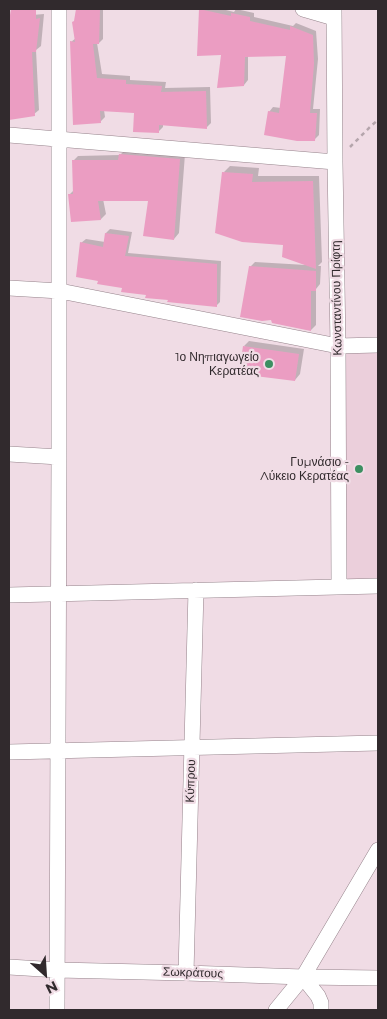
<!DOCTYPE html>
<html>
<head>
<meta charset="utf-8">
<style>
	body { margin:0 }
	#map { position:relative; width:387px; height:1019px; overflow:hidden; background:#f0dce5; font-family:Montserrat,sans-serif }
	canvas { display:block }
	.frame { position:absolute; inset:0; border:10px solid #312a2d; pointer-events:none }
	.north { position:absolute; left:20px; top:949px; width:50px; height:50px; -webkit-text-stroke:4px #f0dce5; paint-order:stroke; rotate:154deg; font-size:14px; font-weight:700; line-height:20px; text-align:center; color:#312a2d }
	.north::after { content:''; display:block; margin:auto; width:18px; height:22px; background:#312a2d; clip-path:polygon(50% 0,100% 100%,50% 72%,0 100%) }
</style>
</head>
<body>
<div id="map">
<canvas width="387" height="1019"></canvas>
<div class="frame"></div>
<div class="north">N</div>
</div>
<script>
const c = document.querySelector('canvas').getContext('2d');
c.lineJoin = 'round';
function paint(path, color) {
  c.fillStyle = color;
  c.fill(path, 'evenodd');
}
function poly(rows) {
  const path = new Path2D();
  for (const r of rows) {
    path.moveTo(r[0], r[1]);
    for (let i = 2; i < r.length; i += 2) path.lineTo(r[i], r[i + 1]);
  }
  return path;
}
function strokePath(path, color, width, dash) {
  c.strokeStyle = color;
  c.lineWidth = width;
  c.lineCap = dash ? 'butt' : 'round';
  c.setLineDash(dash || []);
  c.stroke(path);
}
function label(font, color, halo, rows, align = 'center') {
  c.font = font + ' Montserrat,sans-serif';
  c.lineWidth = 4.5;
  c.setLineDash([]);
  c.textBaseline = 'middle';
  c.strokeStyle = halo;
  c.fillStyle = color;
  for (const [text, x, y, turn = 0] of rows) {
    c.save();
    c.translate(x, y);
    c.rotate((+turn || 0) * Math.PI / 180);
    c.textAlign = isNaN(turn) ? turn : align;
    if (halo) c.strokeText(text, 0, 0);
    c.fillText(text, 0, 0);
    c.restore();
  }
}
paint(poly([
	[378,350,378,588,342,589,337,351]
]), '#ebcfdb');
paint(poly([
	[77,9,103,9,103,39,99,43,97,43,102,74,130,76,130,80,166,82,165,88,210,87,211,123,207,127,163,124,163,127,158,132,135,111,104,110,105,117,100,122,71,42,76,38],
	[200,9,222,9,234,12,236,9,254,13,254,17,293,26,296,23,316,31,318,59,313,109,320,109,319,135,315,139,269,112,273,107,281,108,287,55,248,56,248,80,244,85,223,54,198,54],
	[44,14,41,46,36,50,39,110,34,114,9,118,9,17],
	[125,150,185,154,179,233,174,239,149,200,103,199,106,214,101,219,72,221,70,194,74,190,73,161,78,156,120,155],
	[230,166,259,168,258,176,319,176,322,262,318,266,321,266,320,284,316,289,316,325,311,330,272,319,250,267,255,262,306,265,285,244,224,172],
	[110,229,132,232,128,253,221,261,220,302,216,306,169,299,123,287,81,243,86,239,105,242,106,233],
	[249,341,304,349,300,374,295,380,244,346]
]), '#0003');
paint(poly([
	[11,9,36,9,36,19,40,18,36,52,32,52,35,116,9,120,9,21],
	[76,9,100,9,99,44,93,44,97,78,126,80,126,84,162,86,161,92,206,91,207,129,159,125,159,133,133,132,134,113,100,111,101,123,73,125,70,41,75,42,72,22,74,21],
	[199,9,231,16,231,13,250,17,250,21,290,30,290,26,313,35,314,64,310,113,317,113,315,141,297,141,264,135,268,111,279,113,286,56,245,57,244,86,217,88,221,55,197,56],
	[119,154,180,159,174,240,143,236,148,201,98,201,101,220,71,222,68,194,73,194,72,160,118,160],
	[222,172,253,174,252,182,313,181,316,269,282,257,283,245,242,242,215,233],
	[105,233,129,236,125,256,217,264,217,307,167,302,168,300,145,298,146,295,121,292,122,288,97,284,98,281,76,277,80,242,103,247],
	[249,266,316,271,316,291,311,291,311,331,272,323,271,320,262,321,240,317],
	[243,346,299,354,295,381,239,374]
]), '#eb9dc2');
const minor = poly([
	[303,9,334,18],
	[334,9,335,162,338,346,339,586],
	[9,135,335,162],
	[9,288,60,291,338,346,378,345],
	[9,454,59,457],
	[9,595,378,586],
	[9,752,378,743],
	[9,967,58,970,186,973,303,977,378,978],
	[186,973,196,590],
	[303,977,318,996,321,1003,321,1010],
	[57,1010,59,457,59,9],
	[276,1010,303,977,378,850]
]);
strokePath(minor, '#95838b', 16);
strokePath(poly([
	[350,147,372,125,378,120]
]), '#b5a5ac', 2.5, [4, 4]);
strokePath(minor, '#fff', 15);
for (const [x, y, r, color] of [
	[269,364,5,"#3c8f61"],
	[359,469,5,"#3c8f61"]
]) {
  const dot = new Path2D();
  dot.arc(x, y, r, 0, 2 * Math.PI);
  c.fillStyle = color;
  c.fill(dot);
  strokePath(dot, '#f0dce5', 2);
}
label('12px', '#312a2d', '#f0dce5', [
	["Κωνσταντίνου Πρίφτη",337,298,-91],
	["Κύπρου",191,781,-88],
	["Σωκράτους",193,973,2]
]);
label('12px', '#312a2d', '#f0dce5', [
	["1ο Νηπιαγωγείο",259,357],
	["Κερατέας",259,371],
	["Γυμνάσιο -",349,462],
	["Λύκειο Κερατέας",349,476]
], 'right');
</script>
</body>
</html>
